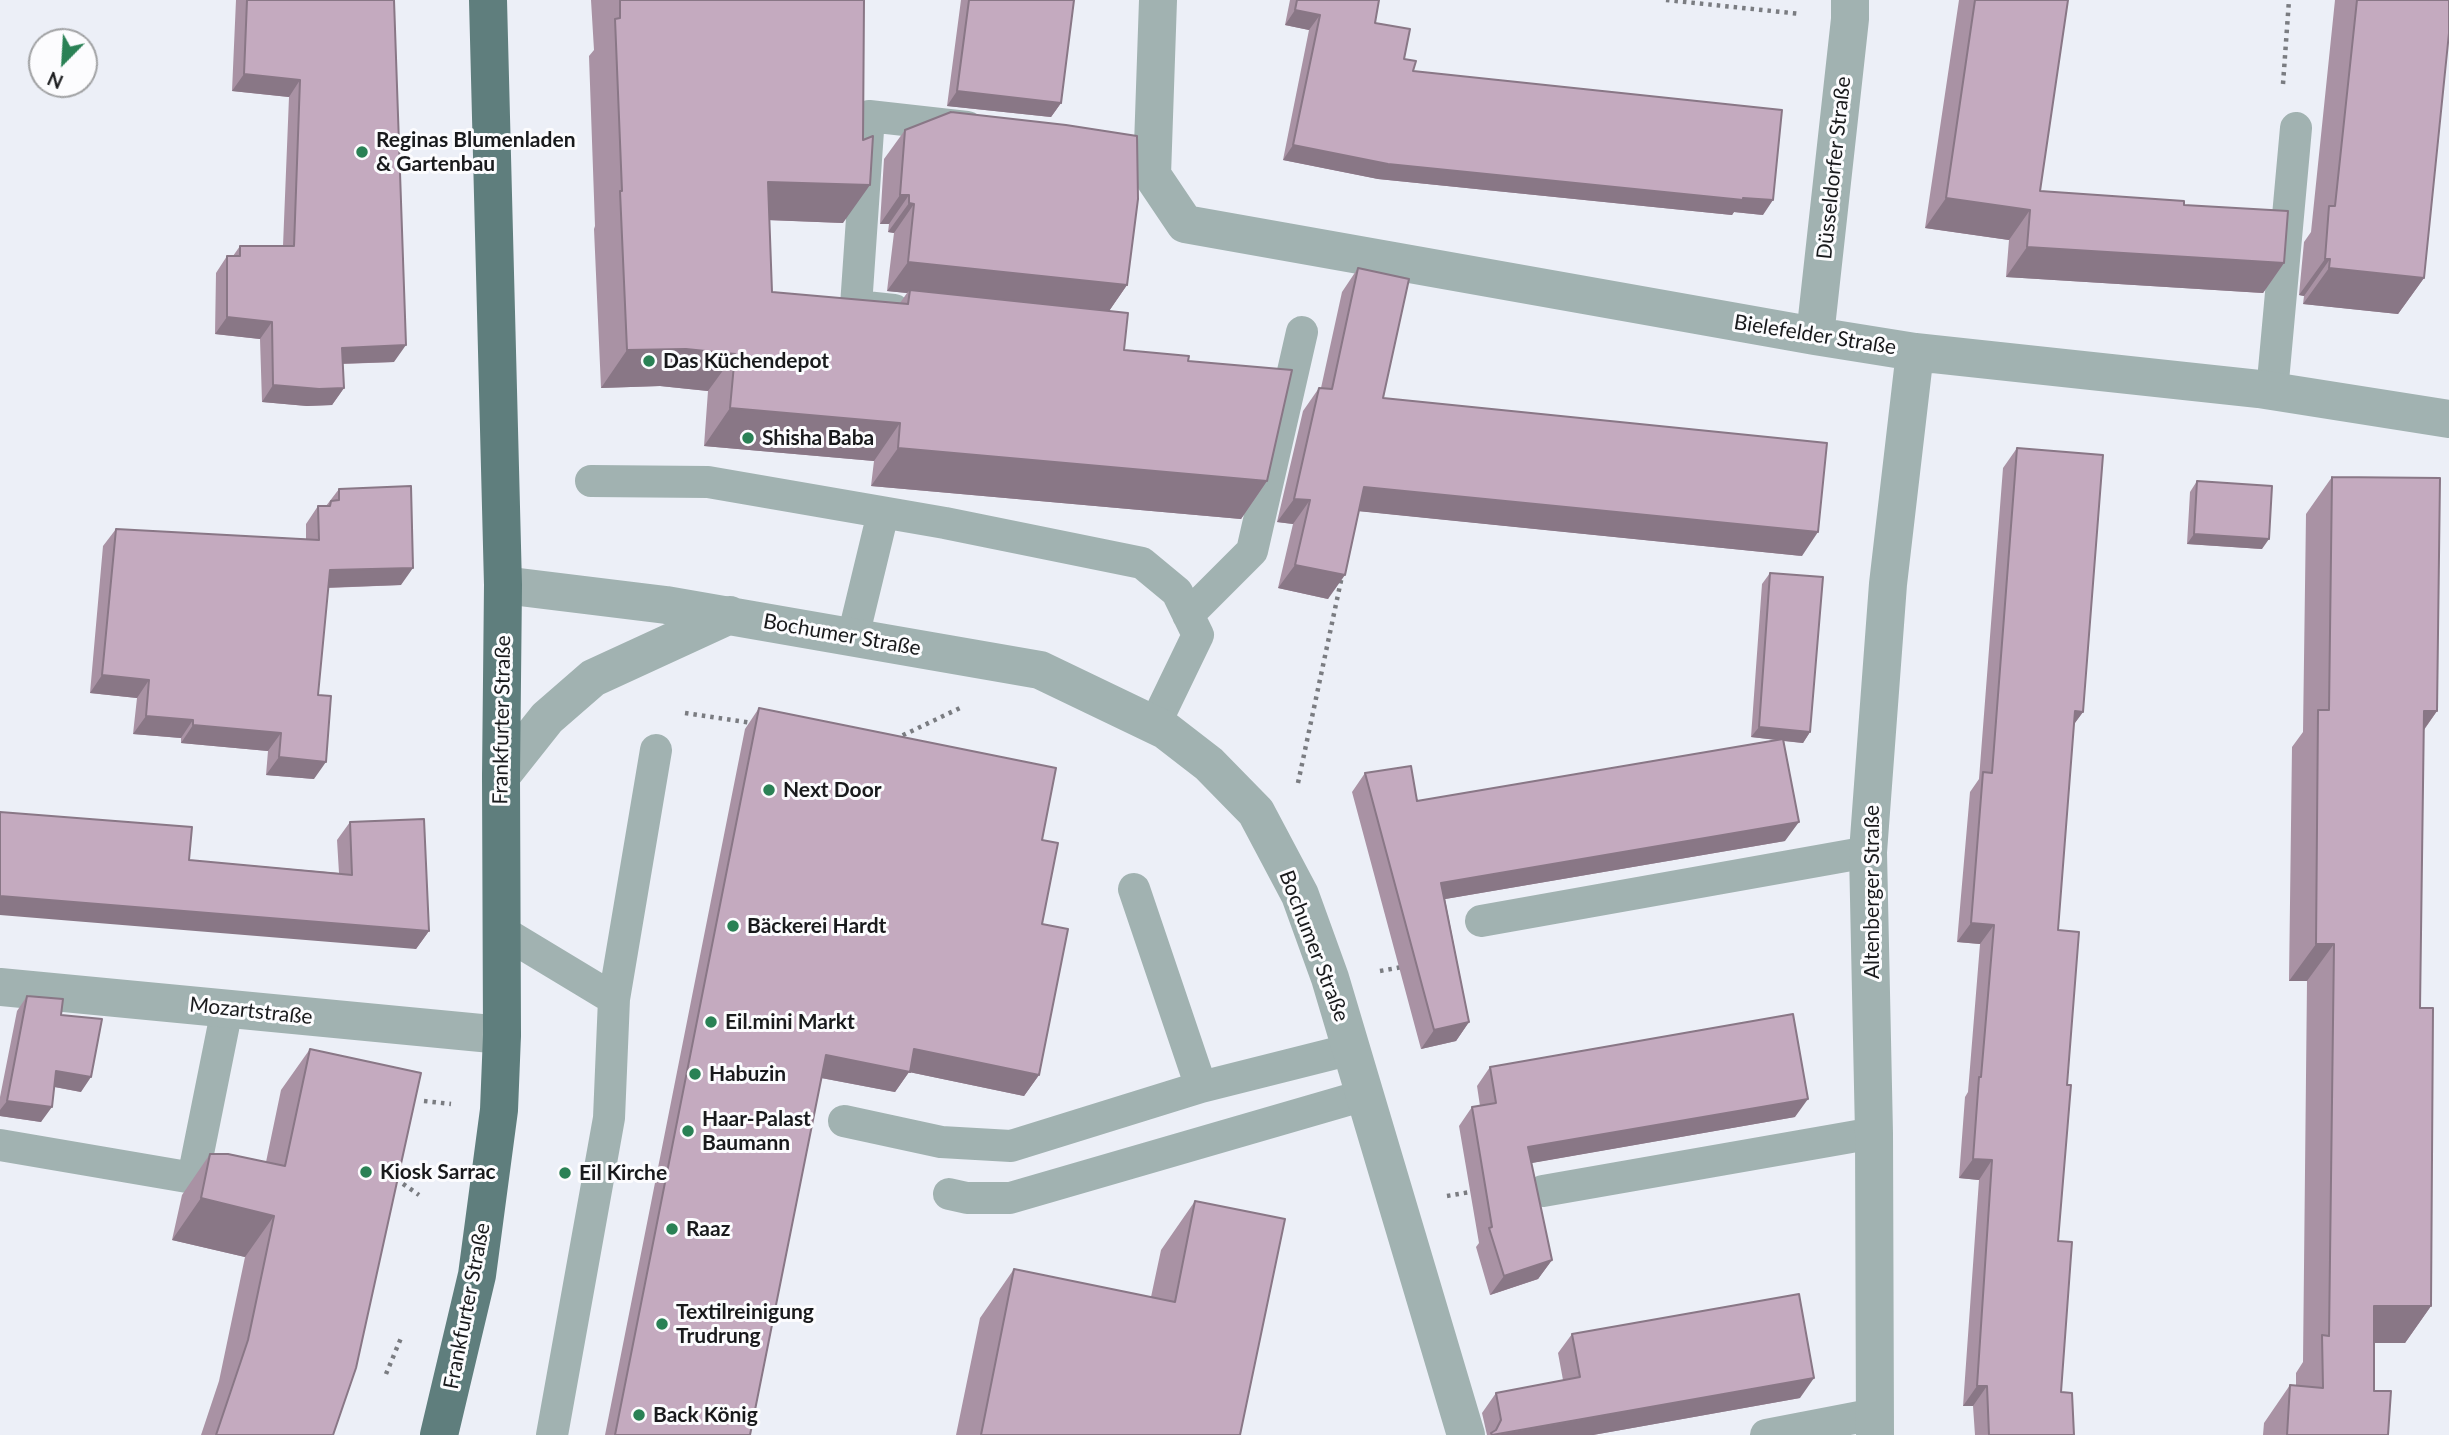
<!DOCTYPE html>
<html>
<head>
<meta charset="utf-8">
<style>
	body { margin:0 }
	#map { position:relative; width:2449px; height:1435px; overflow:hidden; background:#eceff7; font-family:Lato,sans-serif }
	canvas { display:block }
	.north { position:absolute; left:28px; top:28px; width:70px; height:70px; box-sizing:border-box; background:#fcfcfe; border:2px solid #a1a2a4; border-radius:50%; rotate:204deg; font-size:19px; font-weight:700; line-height:28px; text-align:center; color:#191a1c }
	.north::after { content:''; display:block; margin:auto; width:24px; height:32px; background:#2a8155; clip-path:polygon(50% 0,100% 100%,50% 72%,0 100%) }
</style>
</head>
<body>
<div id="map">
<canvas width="2449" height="1435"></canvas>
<div class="north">N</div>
</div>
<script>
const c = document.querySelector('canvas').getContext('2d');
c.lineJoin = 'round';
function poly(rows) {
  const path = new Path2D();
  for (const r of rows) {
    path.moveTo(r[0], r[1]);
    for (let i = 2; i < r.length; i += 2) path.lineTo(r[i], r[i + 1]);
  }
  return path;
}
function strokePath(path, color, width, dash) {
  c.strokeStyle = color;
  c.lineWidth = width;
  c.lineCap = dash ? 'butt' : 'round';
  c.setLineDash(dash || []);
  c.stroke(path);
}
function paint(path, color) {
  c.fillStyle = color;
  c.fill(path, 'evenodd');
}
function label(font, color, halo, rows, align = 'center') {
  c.font = font + ' Lato,sans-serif';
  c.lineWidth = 6;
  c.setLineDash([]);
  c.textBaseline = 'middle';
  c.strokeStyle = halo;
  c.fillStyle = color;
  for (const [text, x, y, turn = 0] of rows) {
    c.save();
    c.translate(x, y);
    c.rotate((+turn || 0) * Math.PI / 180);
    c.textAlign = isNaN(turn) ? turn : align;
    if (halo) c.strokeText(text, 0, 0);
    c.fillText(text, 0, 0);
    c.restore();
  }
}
strokePath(poly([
	[1666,0,1801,14],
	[2283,84,2289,0],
	[685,713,752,723],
	[895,739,960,708],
	[1298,783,1342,576],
	[1380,971,1402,967],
	[424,1101,451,1104],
	[396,1179,419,1195],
	[1447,1196,1476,1191],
	[386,1374,401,1338]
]), '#7a7c81', 4.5, [3.5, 5]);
strokePath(poly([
	[894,310,856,306,869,116,967,127],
	[2272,392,2296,128],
	[591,481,708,482,945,523,1142,563,1177,592,1198,635,1155,724],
	[1188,615,1252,551,1302,332],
	[853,637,883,513],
	[1134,889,1201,1087,1352,1049],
	[1481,921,1868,852],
	[503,932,614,999],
	[844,1121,941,1142,1011,1146,1201,1087],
	[0,1145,193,1178,227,1009],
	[1543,1191,1874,1133],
	[949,1194,967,1198,1010,1198,1365,1095],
	[552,1435,609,1118,614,999,656,750],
	[1766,1435,1875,1414]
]), '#a1b2b1', 32);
strokePath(poly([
	[1158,0,1152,175,1185,224,1815,336,1915,352,2259,389,2449,419],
	[1815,336,1850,19,1850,0],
	[503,585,666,605,1040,670,1165,730,1209,764,1256,812,1300,895,1330,978,1466,1435],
	[501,776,547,718,593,678,730,615],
	[0,987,502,1035],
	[1875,1435,1874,1133,1868,852,1888,584,1915,352]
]), '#a1b2b1', 38);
strokePath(poly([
	[439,1435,477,1275,499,1110,502,1035,501,776,503,585,488,0]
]), '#5f7e7d', 38);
paint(poly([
	[236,0,394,0,394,362,343,364,344,388,332,405,307,406,262,402,260,339,215,334,216,273,227,256,233,256,240,246,283,246,289,97,232,91],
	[591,0,864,0,843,223,769,220,772,292,900,303,907,293,887,291,894,233,888,232,889,224,880,224,884,159,905,130,1127,285,1109,311,1124,350,1188,361,1267,481,1241,519,871,486,874,461,704,446,708,391,660,386,601,388,594,229,595,226,589,56,594,50],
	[961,0,1074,0,1061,103,1051,117,947,106],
	[1290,0,1379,0,1375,23,1413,71,1763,215,1734,212,1732,215,1378,179,1283,160,1309,30,1285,25],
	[1959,0,2068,0,2040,191,2184,205,2284,263,2263,293,2006,277,2009,240,1925,228],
	[2335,0,2449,0,2424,278,2398,314,2303,304,2304,296,2299,295,2304,242,2311,232],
	[1358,268,1383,398,1802,556,1359,511,1328,599,1278,588,1293,524,1277,522,1303,411,1319,388,1321,388,1342,292],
	[2017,448,2083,712,2074,724,2058,930,2067,1085,2058,1241,2061,1392,2074,1435,1975,1435,1973,1406,1963,1406,1979,1180,1959,1178,1965,1097,1968,1092,1980,944,1957,942,1970,792,1979,779,2003,468],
	[2332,477,2437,711,2424,730,2420,1008,2431,1306,2405,1343,2374,1343,2374,1391,2388,1435,2263,1435,2264,1423,2290,1385,2296,1386,2296,1373,2303,1362,2307,981,2289,981,2292,747,2303,732,2306,514],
	[2197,481,2262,549,2187,544,2190,492],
	[339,489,401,585,328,588,318,695,314,779,266,775,268,751,181,743,181,738,133,734,137,698,90,693,103,546,116,529,306,539,306,524,318,506,326,506],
	[1770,573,1810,732,1803,743,1783,741,1785,841,1445,899,1469,1022,1456,1041,1421,1049,1352,792,1365,773,1417,801,1777,740,1751,737,1762,584],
	[759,708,1042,840,1042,924,1039,1075,1024,1096,909,1072,895,1092,821,1078,750,1435,605,1435,745,729],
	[350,822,429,931,416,949,189,860,339,873,337,840],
	[27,996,61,1015,81,1092,54,1087,41,1122,0,1116,0,1097,17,1011],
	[310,1049,333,1435,201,1435,219,1381,245,1257,172,1240,182,1195,210,1154,266,1162,281,1090],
	[1490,1067,1795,1117,1531,1163,1552,1260,1538,1279,1490,1295,1476,1247,1479,1243,1459,1126,1472,1107,1480,1106,1477,1086],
	[1195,1201,1240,1435,956,1435,980,1318,1014,1269,1151,1297,1161,1250],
	[1572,1334,1800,1398,1593,1435,1487,1435,1482,1413,1496,1393,1563,1380,1558,1353]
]), '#a992a4');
paint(poly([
	[1295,10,1320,15,1309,30,1285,25],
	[244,74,300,80,289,97,232,91],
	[957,91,1061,103,1051,117,947,106],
	[1293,145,1743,198,1773,200,1763,215,1734,212,1732,215,1378,179,1283,160],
	[768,182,870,185,843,223,741,219],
	[900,195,909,195,889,224,880,224],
	[1946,198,2030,210,2009,240,1925,228],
	[909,203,914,204,894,233,888,232],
	[2027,247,2284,263,2263,293,2006,277],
	[2325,259,2330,259,2304,296,2299,295],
	[908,262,1127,285,1107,314,910,290,907,293,887,291],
	[2329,268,2424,278,2398,314,2303,304],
	[227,317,272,322,260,339,215,334],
	[406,345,394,362,331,364,342,348],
	[686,349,735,354,708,391,660,386,601,388,627,350],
	[273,385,344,388,332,405,307,406,262,402],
	[730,408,900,423,874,461,704,446],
	[898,448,1267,481,1241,519,871,486],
	[1364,487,1818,532,1802,556,1347,510],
	[1294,499,1310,500,1293,524,1277,522],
	[2194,534,2269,539,2262,549,2187,544],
	[1295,565,1345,575,1328,599,1278,588],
	[413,568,401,585,317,588,330,570],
	[102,675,149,680,137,698,90,693],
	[2075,711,2083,712,2069,731],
	[2424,711,2437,711,2410,749],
	[146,716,193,720,181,738,133,734],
	[193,725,281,733,268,751,181,743],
	[1759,727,1810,732,1803,743,1751,737],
	[279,757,326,762,314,779,266,775],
	[1799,822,1785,841,1428,902,1441,883],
	[0,896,429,931,416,949,0,915],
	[1971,923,1994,925,1980,944,1957,942],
	[2316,944,2334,944,2307,981,2289,981],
	[1469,1022,1456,1041,1421,1049,1434,1030],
	[914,1049,1039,1075,1024,1096,909,1072,895,1092,811,1076,826,1055],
	[56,1071,91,1077,81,1092,45,1085],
	[1808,1099,1795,1117,1515,1166,1528,1147],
	[7,1101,52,1107,41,1122,0,1116,0,1110],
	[1973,1159,1992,1160,1979,1180,1959,1178],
	[201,1198,274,1216,245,1257,172,1240],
	[1552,1260,1538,1279,1490,1295,1504,1276],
	[2374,1306,2431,1306,2405,1343,2348,1343],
	[1814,1378,1800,1398,1593,1435,1496,1435],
	[1977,1386,1987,1386,1973,1406,1963,1406]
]), '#897786');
const building = poly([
	[247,0,394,0,406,345,342,348,344,388,319,389,273,385,272,322,227,317,227,256,240,256,240,246,294,246,300,80,244,74,247,0],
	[620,0,864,0,863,140,873,136,870,185,768,182,772,292,908,304,910,290,1128,313,1124,350,1189,356,1188,361,1292,370,1267,481,898,448,900,423,730,408,735,354,686,349,627,350,620,191,622,191,615,19,620,18,620,0],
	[969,0,1074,0,1061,103,957,91,969,0],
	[1297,0,1379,0,1375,23,1410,29,1404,59,1416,61,1413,71,1782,110,1773,200,1743,198,1743,200,1388,164,1293,145,1320,15,1295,10,1297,0],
	[1975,0,2068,0,2040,191,2184,201,2184,205,2288,211,2284,263,2027,247,2030,210,1946,198,1975,0],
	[2357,0,2449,0,2449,33,2424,278,2329,268,2330,259,2325,259,2329,206,2335,206,2357,0],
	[951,112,1066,125,1137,136,1138,199,1127,285,908,262,914,204,909,203,909,195,900,195,905,130,951,112],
	[1358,268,1409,279,1383,398,1827,443,1818,532,1364,487,1345,575,1295,565,1310,500,1294,499,1319,388,1332,389,1358,268],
	[2017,448,2103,455,2083,712,2075,711,2058,930,2079,932,2067,1085,2071,1085,2058,1241,2072,1242,2061,1392,2072,1393,2074,1435,1989,1435,1987,1386,1977,1386,1992,1160,1973,1159,1979,1077,1981,1077,1994,925,1971,923,1983,772,1992,773,2017,448],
	[2332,477,2440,478,2437,711,2424,711,2420,1008,2433,1008,2431,1306,2374,1306,2374,1391,2391,1391,2388,1435,2287,1435,2290,1385,2323,1388,2322,1335,2329,1336,2334,944,2316,944,2318,710,2329,710,2332,477],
	[2197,481,2272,486,2269,539,2194,534,2197,481],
	[411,486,413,568,330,570,318,695,331,696,326,762,279,757,281,733,193,725,193,720,146,716,149,680,102,675,116,529,319,540,318,506,330,506,331,501,339,500,339,489,411,486],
	[1770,573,1823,577,1810,732,1759,727,1770,573],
	[759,708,1056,768,1042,840,1058,843,1042,924,1068,929,1039,1075,914,1049,910,1072,826,1055,750,1435,615,1435,759,708],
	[1783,739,1799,822,1441,883,1469,1022,1434,1030,1365,773,1411,766,1417,801,1783,739],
	[0,812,192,827,189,860,352,875,350,822,424,819,429,931,0,896,0,812],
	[27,996,63,999,61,1015,102,1019,91,1077,56,1071,52,1107,7,1101,27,996],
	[1793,1014,1808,1099,1528,1147,1552,1260,1504,1276,1489,1228,1492,1227,1472,1107,1496,1103,1490,1067,1793,1014],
	[310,1049,421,1073,356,1368,333,1435,216,1435,248,1340,274,1216,201,1198,210,1154,228,1154,285,1166,310,1049],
	[1195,1201,1285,1219,1240,1435,981,1435,1014,1269,1175,1302,1195,1201],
	[1799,1294,1814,1378,1492,1435,1491,1433,1496,1430,1501,1420,1496,1393,1580,1377,1572,1334,1799,1294]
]);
paint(building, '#c4aabf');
strokePath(building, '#897786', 2);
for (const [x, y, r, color] of [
	[362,152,7,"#2a8155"],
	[649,361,7,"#2a8155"],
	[748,438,7,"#2a8155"],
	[769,790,7,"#2a8155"],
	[733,926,7,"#2a8155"],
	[711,1022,7,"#2a8155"],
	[695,1074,7,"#2a8155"],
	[688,1131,7,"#2a8155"],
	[366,1172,7,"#2a8155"],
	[565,1173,7,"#2a8155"],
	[672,1229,7,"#2a8155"],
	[662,1324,7,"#2a8155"],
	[639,1415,7,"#2a8155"]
]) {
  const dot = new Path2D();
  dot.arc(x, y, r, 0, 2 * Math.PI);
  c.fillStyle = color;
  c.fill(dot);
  strokePath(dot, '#fcfcfe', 2.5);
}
label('bold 21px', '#191a1c', '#fcfcfe', [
	["Reginas Blumenladen",376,140],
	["& Gartenbau",376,164],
	["Das Küchendepot",663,361],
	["Shisha Baba",762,438],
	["Next Door",783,790],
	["Bäckerei Hardt",747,926],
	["Eil.mini Markt",725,1022],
	["Habuzin",709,1074],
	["Haar-Palast",702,1119],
	["Baumann",702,1143],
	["Kiosk Sarrac",380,1172],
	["Eil Kirche",579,1173],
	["Raaz",686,1229],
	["Textilreinigung",676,1312],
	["Trudrung",676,1336],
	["Back König",653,1415]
], 'left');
label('21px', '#191a1c', '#fcfcfe', [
	["Düsseldorfer Straße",1834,168,-84],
	["Bielefelder Straße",1815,335,9],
	["Bochumer Straße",842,635,10],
	["Frankfurter Straße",502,720,-89],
	["Altenberger Straße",1872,892,-90],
	["Bochumer Straße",1314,946,69],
	["Mozartstraße",251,1011,6],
	["Frankfurter Straße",467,1306,-79]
]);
</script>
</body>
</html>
